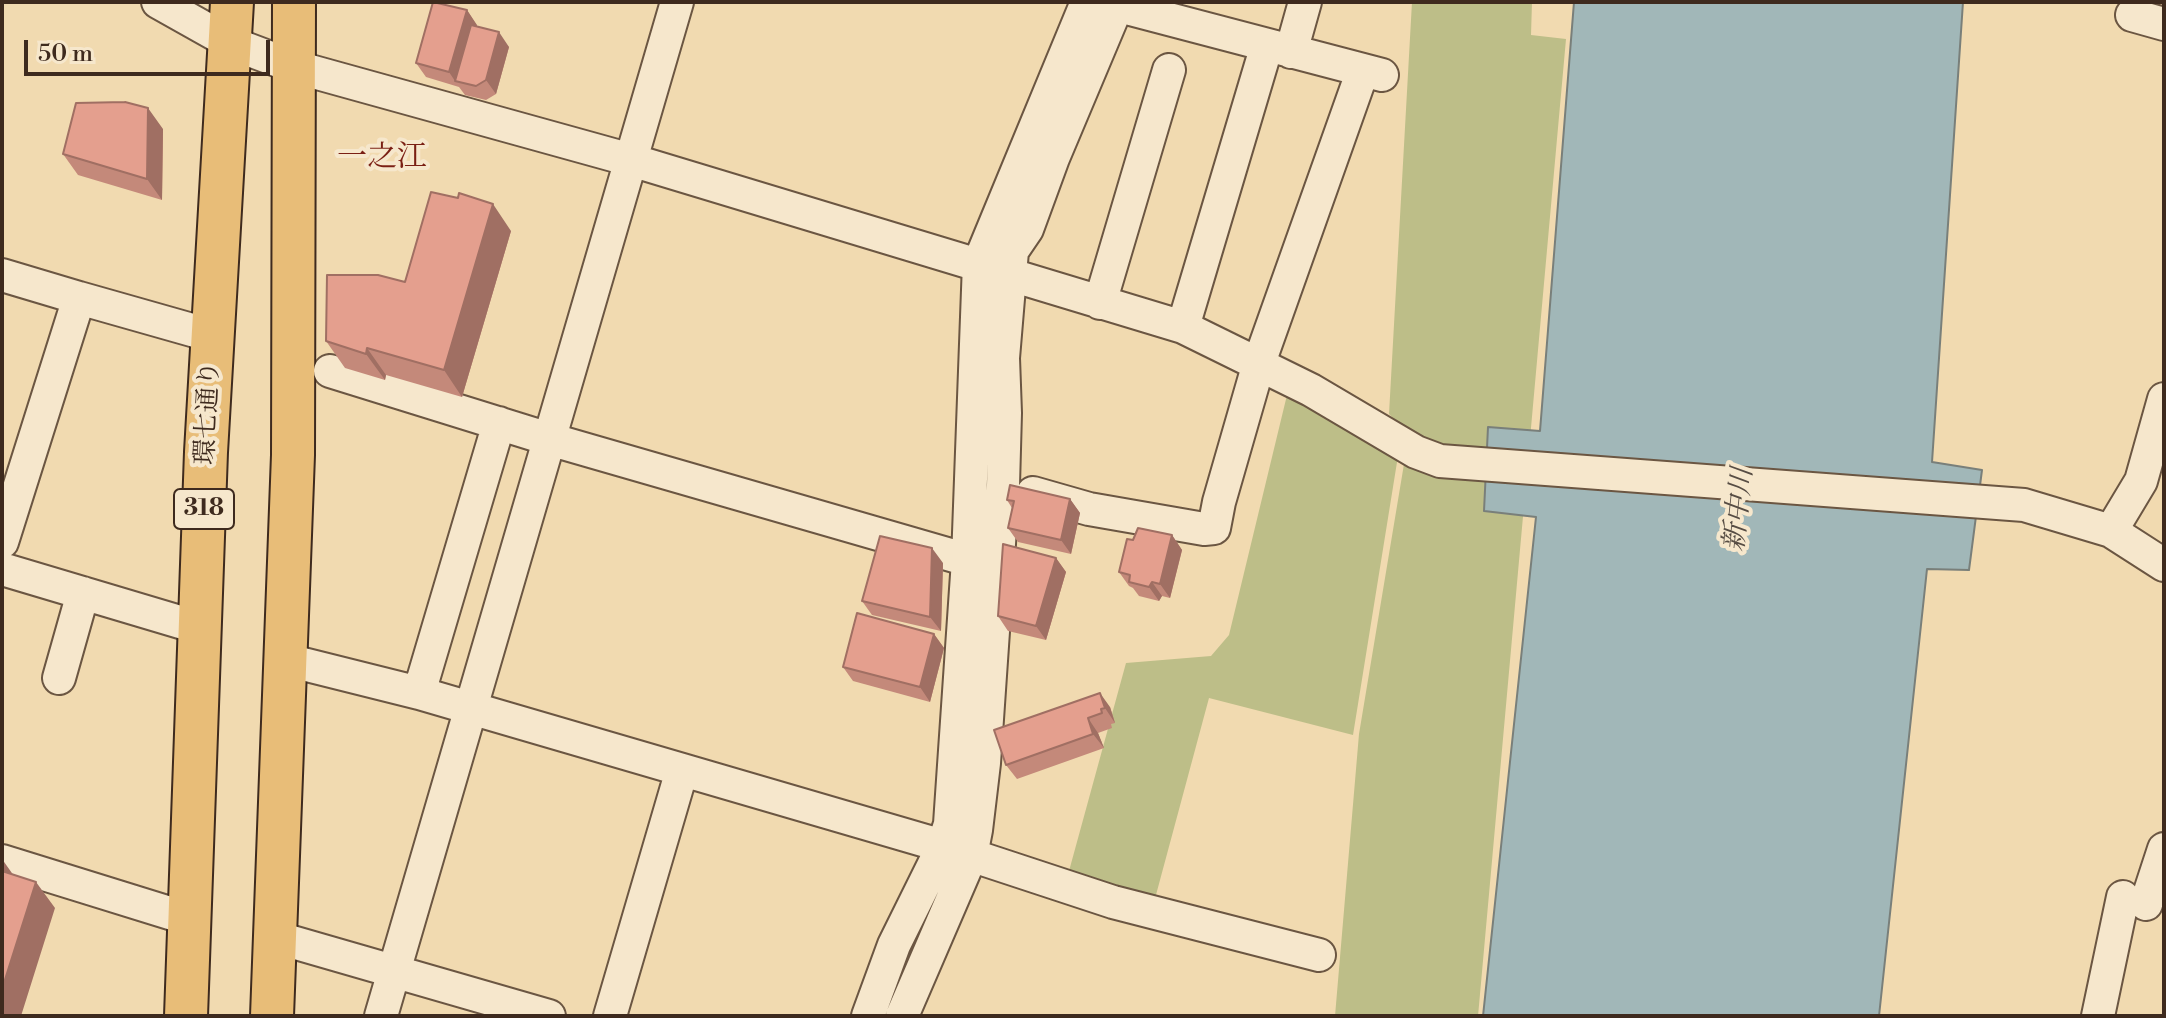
<!DOCTYPE html>
<html>
<head>
<meta charset="utf-8">
<style>
	body { margin:0 }
	#map { position:relative; width:2166px; height:1018px; overflow:hidden; background:#f1dab0; font-family:"Libre Bodoni",serif }
	canvas { display:block }
	.frame { position:absolute; inset:0; border:4px solid #3e2a1e; pointer-events:none }
	.scale { position:absolute; left:24px; top:40px; width:246px; height:36px; box-sizing:border-box; border:4px solid #3e2a1e; border-top:0; padding-left:10px; font-size:24px; line-height:28px; white-space:nowrap; color:#3e2a1e; -webkit-text-stroke:6px #f6e7cc; paint-order:stroke }
</style>
</head>
<body>
<div id="map">
<canvas width="2166" height="1018"></canvas>
<div class="frame"></div>
<div class="scale">50 m</div>
</div>
<script>
const c = document.querySelector('canvas').getContext('2d');
c.lineJoin = 'round';
function paint(path, color) {
  c.fillStyle = color;
  c.fill(path, 'evenodd');
}
function poly(rows) {
  const path = new Path2D();
  for (const r of rows) {
    path.moveTo(r[0], r[1]);
    for (let i = 2; i < r.length; i += 2) path.lineTo(r[i], r[i + 1]);
  }
  return path;
}
function strokePath(path, color, width, dash) {
  c.strokeStyle = color;
  c.lineWidth = width;
  c.lineCap = dash ? 'butt' : 'round';
  c.setLineDash(dash || []);
  c.stroke(path);
}
function label(font, color, halo, rows, align = 'center') {
  c.font = font + ' "Libre Bodoni","Noto Serif JP",serif';
  c.lineWidth = 8;
  c.setLineDash([]);
  c.textBaseline = 'middle';
  c.strokeStyle = halo;
  c.fillStyle = color;
  for (const [text, x, y, turn = 0] of rows) {
    c.save();
    c.translate(x, y);
    c.rotate((+turn || 0) * Math.PI / 180);
    c.textAlign = isNaN(turn) ? turn : align;
    if (halo) c.strokeText(text, 0, 0);
    c.fillText(text, 0, 0);
    c.restore();
  }
}
paint(poly([
	[1412,2,1532,2,1531,35,1566,39,1478,1016,1335,1016,1359,734,1409,434,1389,414],
	[1287,395,1398,456,1353,735,1209,698,1153,906,1066,882,1126,663,1211,656,1229,635]
]), '#bdbe88');
const water = poly([
	[1574,2,1963,2,1932,462,1982,470,1969,570,1927,569,1879,1016,1483,1016,1536,517,1484,511,1488,427,1540,431,1574,2]
]);
paint(water, '#a1b7b8');
strokePath(water, '#797f7a', 2);
const minor = poly([
	[158,2,231,43,292,66,631,160,1183,327,1311,390,1416,452,1440,461,2024,505,2111,531,2164,565],
	[1104,2,1382,75],
	[2132,15,2164,24],
	[1291,52,1305,2],
	[2,275,79,298,2,542],
	[79,298,213,336],
	[1100,303,1169,70],
	[1183,327,1267,45],
	[330,371,549,439,968,560],
	[1033,493,1089,509,1204,529,1214,528,1219,502,1259,363,1363,70],
	[2111,531,2141,481,2164,399],
	[2,569,200,628],
	[287,660,419,693,943,846,1113,902,1319,955],
	[59,678,83,593],
	[419,693,499,423],
	[2,861,189,919],
	[2146,904,2164,849],
	[275,937,549,1016],
	[381,1016,677,2],
	[610,1016,682,770],
	[868,1016,894,945,943,846,950,824,968,560,979,263,1087,2],
	[902,1016,971,856,976,830,984,763,1003,485,1005,413,1003,358,1012,251,1027,229,1053,158,1117,6],
	[2098,1016,2123,897]
]);
const major = poly([
	[186,1016,206,452,232,2],
	[272,1016,293,455,294,2]
]);
strokePath(minor, '#6b5642', 36);
strokePath(major, '#3e2a1e', 46);
strokePath(minor, '#f6e7cc', 32);
strokePath(major, '#e8bd78', 42);
paint(poly([
	[467,10,477,26,509,47,496,94,486,100,465,95,459,87,426,77,416,63],
	[163,129,162,200,78,175,63,154],
	[511,231,462,397,386,375,385,380,345,368,326,341,405,282],
	[1070,499,1080,513,1071,554,1018,542,1008,528,1012,508,1007,500],
	[1172,535,1182,550,1170,598,1162,596,1159,601,1139,596,1133,588,1129,586,1119,572,1133,540],
	[1056,558,1066,572,1046,640,1008,631,998,616],
	[943,563,941,631,872,615,862,601],
	[934,634,944,648,930,702,853,681,843,667],
	[1110,707,1115,723,1111,724,1112,728,1098,733,1104,748,1017,779,1006,765,994,730]
]), '#c4897a');
paint(poly([
	[467,10,477,25,461,82,455,81,449,72],
	[499,32,509,47,496,94,486,80],
	[148,108,163,129,162,200,147,179],
	[493,204,511,231,462,397,444,370],
	[367,348,386,375,385,380,366,354],
	[1070,499,1080,513,1071,554,1061,540],
	[1172,535,1182,550,1170,598,1160,584],
	[932,548,943,563,941,631,930,617],
	[1056,558,1066,572,1046,640,1036,626],
	[1152,582,1162,596,1159,601,1149,587],
	[934,634,944,648,930,702,920,687],
	[1100,693,1110,707,1115,723,1105,708],
	[1088,718,1098,733,1104,748,1093,734],
	[2,859,14,876,2,885],
	[36,882,55,908,21,1016,2,1016,2,989]
]), '#a06f63');
const building = poly([
	[433,2,467,10,449,72,416,63,433,2],
	[471,25,499,32,486,80,476,86,455,81,471,25],
	[125,102,148,108,147,179,63,154,76,103,125,102],
	[431,192,458,198,459,193,493,204,444,370,367,348,366,354,326,341,327,275,378,275,405,282,431,192],
	[1010,485,1070,499,1061,540,1008,528,1014,501,1007,500,1010,485],
	[1138,528,1172,535,1160,584,1152,582,1149,587,1129,582,1130,575,1119,572,1127,539,1133,540,1138,528],
	[880,536,932,548,930,617,862,601,880,536],
	[1003,544,1056,558,1036,626,998,616,1003,544],
	[857,613,934,634,920,687,843,667,857,613],
	[1100,693,1105,708,1101,709,1102,713,1088,718,1093,734,1006,765,994,730,1100,693],
	[2,871,36,882,2,989,2,871]
]);
paint(building, '#e49f8e');
strokePath(building, '#a06f63', 2);
for (const [x, y, w] of [
	[204,509,60]
]) {
  const box = new Path2D();
  box.roundRect(x - w / 2, y - 20, w, 40, 6);
  c.fillStyle = '#f6e7cc';
  c.fill(box);
  strokePath(box, '#3e2a1e', 2);
}
label('bold 24px', '#3e2a1e', null, [
	["318",204,509]
]);
label('26px', '#3e2a1e', '#f6e7cc', [
	["環七通り",209,413,-87]
]);
label('italic 28px', '#574d44', '#f6e7cc', [
	["新中川",1740,510,-84]
]);
label('30px', '#7a1f14', '#f6e7cc', [
	["一之江",382,159]
]);
</script>
</body>
</html>
